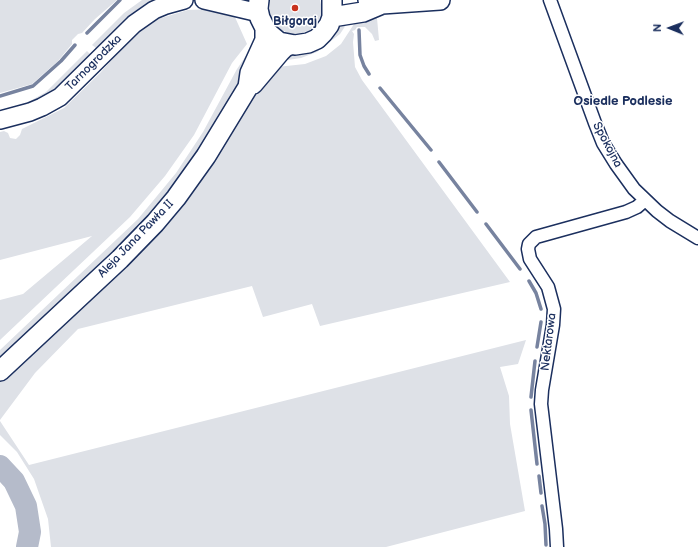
<!DOCTYPE html>
<html>
<head>
<meta charset="utf-8">
<style>
	body { margin:0 }
	#map { position:relative; width:698px; height:547px; overflow:hidden; background:#fff; font-family:"Balsamiq Sans",sans-serif }
	canvas { display:block }
	.north { position:absolute; left:650px; top:8px; width:40px; height:40px; -webkit-text-stroke:3px #fff; paint-order:stroke; rotate:271deg; font-size:11px; font-weight:700; line-height:16px; text-align:center; color:#1b2f5e }
	.north::after { content:''; display:block; margin:auto; width:14px; height:18px; background:#1b2f5e; clip-path:polygon(50% 0,100% 100%,50% 72%,0 100%) }
</style>
</head>
<body>
<div id="map">
<canvas width="698" height="547"></canvas>
<div class="north">N</div>
</div>
<script>
const c = document.querySelector('canvas').getContext('2d');
c.lineJoin = 'round';
function paint(path, color) {
  c.fillStyle = color;
  c.fill(path, 'evenodd');
}
function poly(rows) {
  const path = new Path2D();
  for (const r of rows) {
    path.moveTo(r[0], r[1]);
    for (let i = 2; i < r.length; i += 2) path.lineTo(r[i], r[i + 1]);
  }
  return path;
}
function strokePath(path, color, width, dash) {
  c.strokeStyle = color;
  c.lineWidth = width;
  c.lineCap = dash ? 'butt' : 'round';
  c.setLineDash(dash || []);
  c.stroke(path);
}
function label(font, color, halo, rows, align = 'center') {
  c.font = font + ' "Balsamiq Sans",sans-serif';
  c.lineWidth = 3;
  c.setLineDash([]);
  c.textBaseline = 'middle';
  c.strokeStyle = halo;
  c.fillStyle = color;
  for (const [text, x, y, turn = 0] of rows) {
    c.save();
    c.translate(x, y);
    c.rotate((+turn || 0) * Math.PI / 180);
    c.textAlign = isNaN(turn) ? turn : align;
    if (halo) c.strokeText(text, 0, 0);
    c.fillText(text, 0, 0);
    c.restore();
  }
}
paint(poly([
	[0,0,117,0,95,19,82,33,78,34,72,40,72,44,58,61,32,84,0,93],
	[142,0,151,0,127,17,96,48,92,45,124,13],
	[270,0,320,0,322,9,321,15,318,21,310,30,299,34,288,33,279,29,273,21,270,12],
	[210,9,234,15,247,44,232,63,194,135,165,176,130,217,0,340,0,300,23,294,92,236,0,260,0,132,4,131,8,133,10,138,16,139,20,135,22,129,64,108,100,73,135,34,158,19,188,10],
	[361,18,377,18,379,40,375,41,372,34,365,27,357,27,355,30,352,31,354,34,353,42,355,67,362,80,510,282,320,326,312,304,263,317,252,286,78,329,35,373,0,420,0,379,93,294,255,90,277,67,305,64,326,56,341,44,356,21],
	[348,22,340,34,317,52,301,58,281,61,339,25],
	[87,51,90,54,58,86,46,95,23,105,46,92],
	[247,54,253,58,214,132,150,219,0,362,0,350,138,219,176,173,203,132,237,69],
	[526,340,518,364,500,367,509,396,510,424,525,511,386,547,51,547,48,519,34,479,17,452,0,435,0,421,29,465]
]), '#dee1e7');
strokePath(poly([
	[359,30,360,55,364,66,369,74],
	[87,33,120,0],
	[380,88,431,150],
	[0,96,33,86,61,61,75,45],
	[439,162,477,212],
	[486,224,520,269],
	[529,281,536,293,541,309],
	[537,347,541,322],
	[531,397,535,361],
	[531,410,537,464],
	[539,476,541,493],
	[542,506,545,524,546,545]
]), '#77839f', 3.5);
strokePath(poly([
	[0,466,14,481,26,506,30,532,27,547]
]), '#b5bbca', 22);
const street = poly([
	[550,0,595,123,603,143,616,164,634,189,657,211,670,221,698,238],
	[557,547,556,529,541,404,542,390,553,325,554,309,548,287,530,259,528,249,529,244,536,237,626,212,637,207,645,200]
]);
const secondary = poly([
	[204,0,259,13],
	[0,120,30,112,42,107,60,97,134,24,154,10,166,5,184,0]
]);
const primary = poly([
	[259,0,258,9,260,18,267,32,279,42,295,45,308,43,317,39,323,33,329,25,332,17,332,0],
	[368,0,382,4,440,0],
	[332,17,363,12,382,4],
	[253,84,280,52,285,47,290,45],
	[0,371,120,259,155,223,176,198,206,156,248,87,250,73,265,40,265,29]
]);
strokePath(street, '#1b2f5e', 15);
strokePath(secondary, '#1b2f5e', 20);
strokePath(primary, '#1b2f5e', 22);
strokePath(street, '#fff', 12);
strokePath(secondary, '#fff', 17);
strokePath(primary, '#fff', 19);
for (const [x, y, r, color] of [
	[295,8,4,"#c8321e"]
]) {
  const dot = new Path2D();
  dot.arc(x, y, r, 0, 2 * Math.PI);
  c.fillStyle = color;
  c.fill(dot);
  strokePath(dot, '#fff', 1.5);
}
label('bold 12px', '#1b2f5e', '#fff', [
	["Biłgoraj",295,22]
]);
label('12px', '#1b2f5e', '#fff', [
	["Tarnogrodzka",94,63,-45],
	["Spokojna",607,145,62],
	["Aleja Jana Pawła II",136,239,-46],
	["Nektarowa",549,342,-83]
]);
label('bold 13px', '#1b2f5e', '#fff', [
	["Osiedle Podlesie",623,102]
]);
</script>
</body>
</html>
